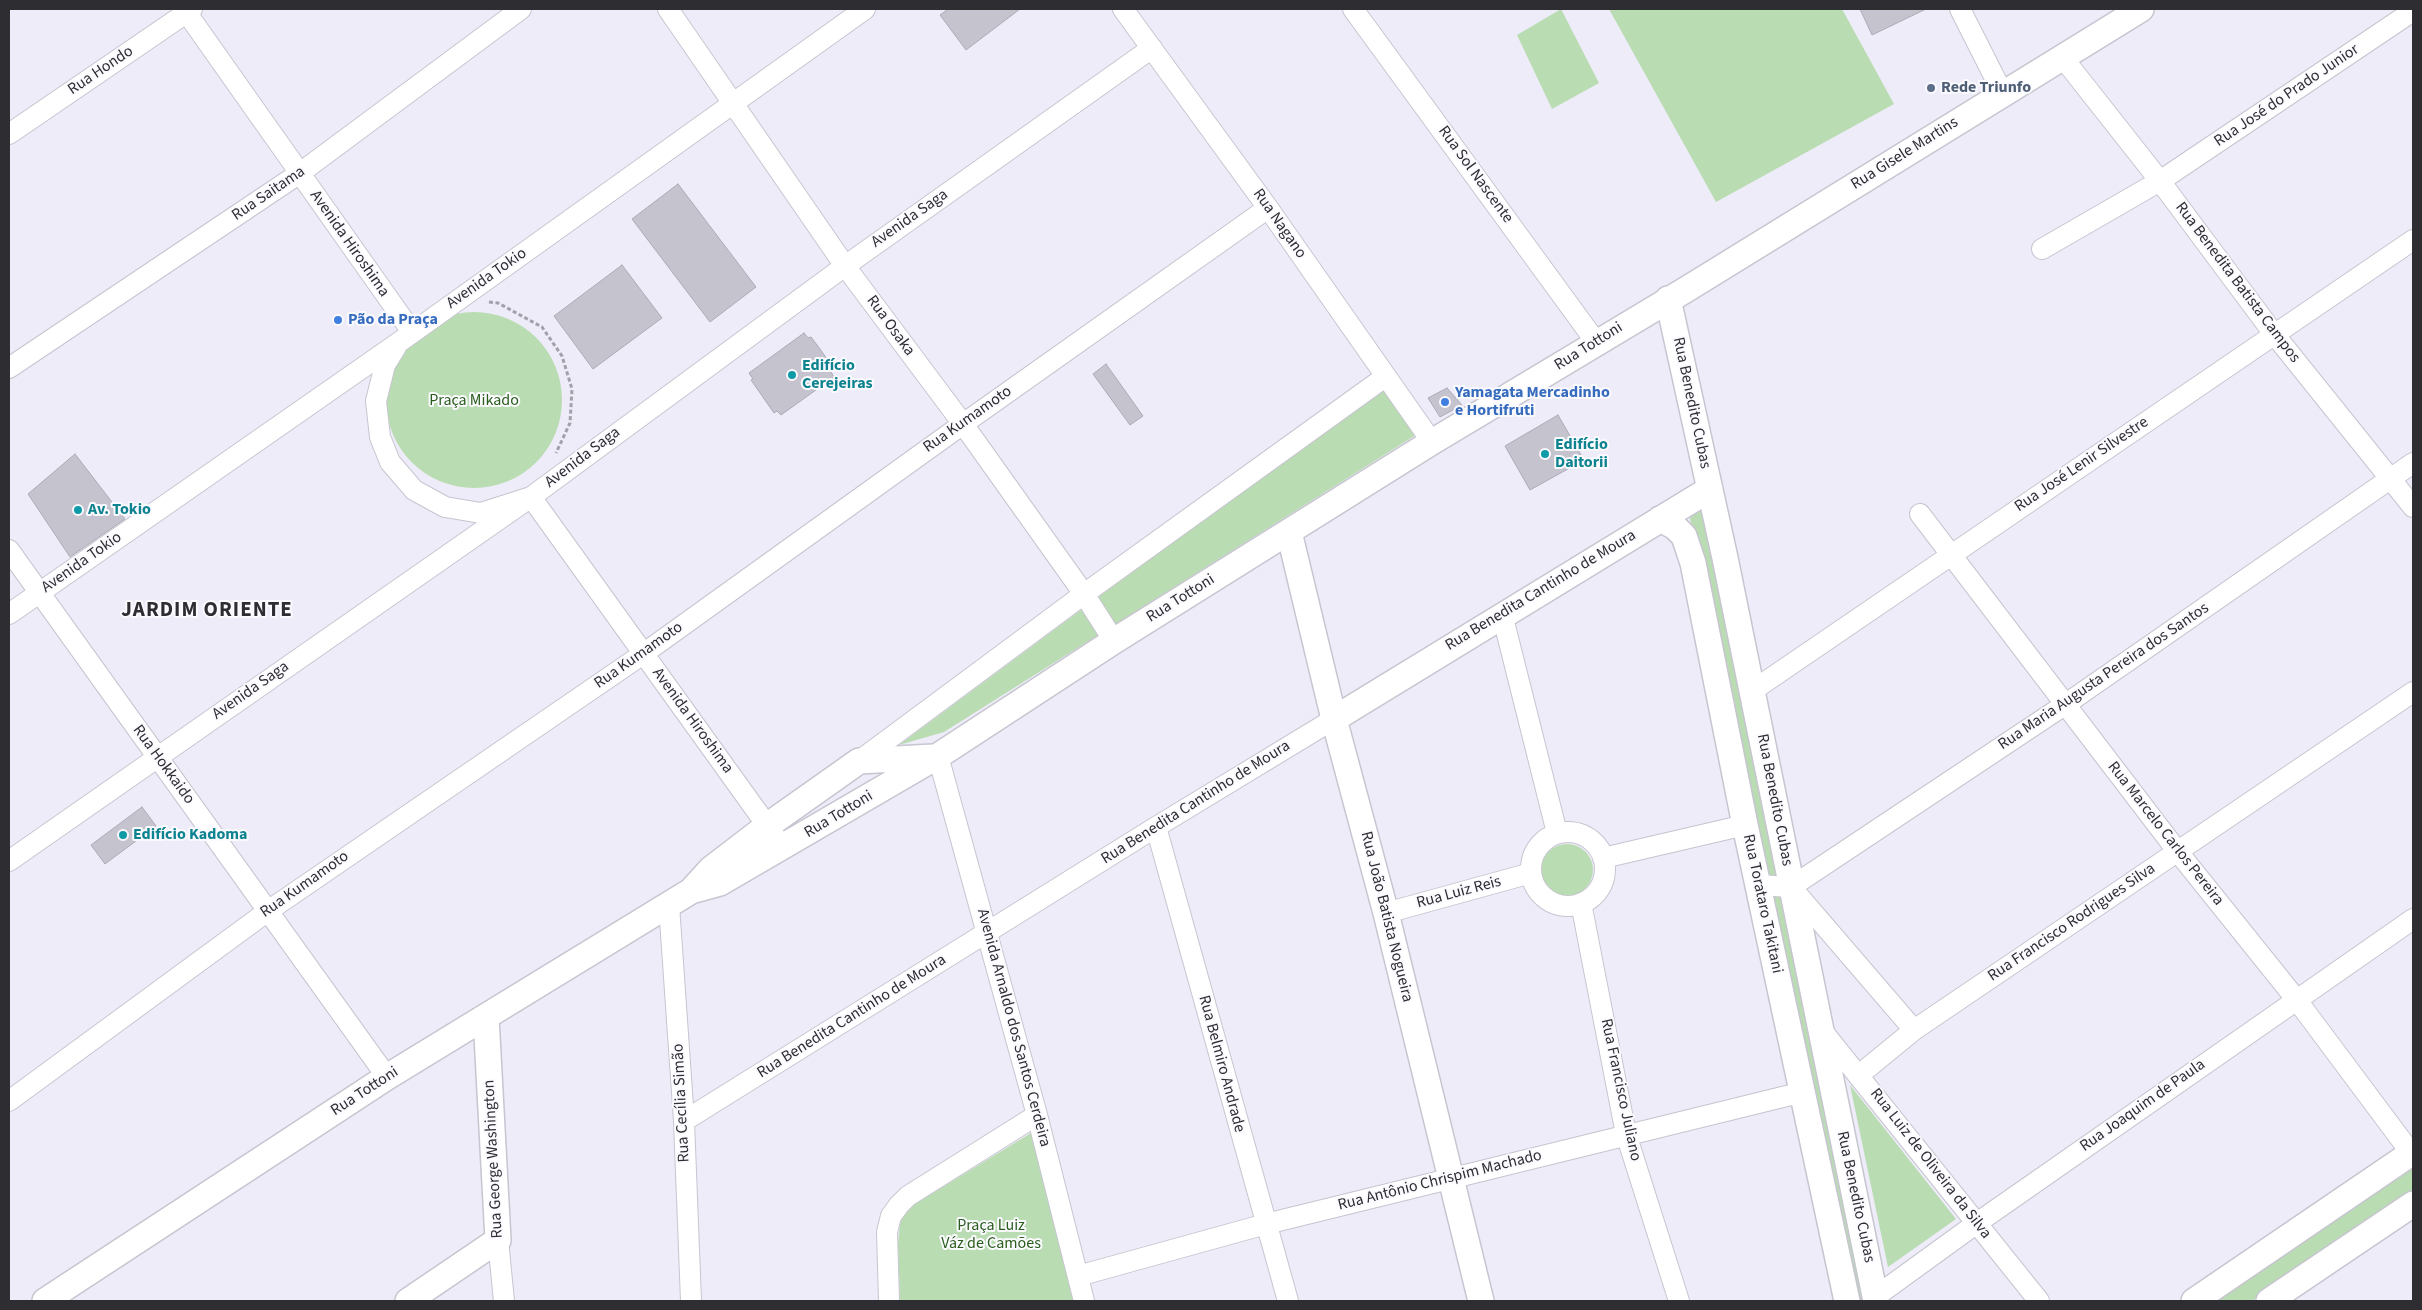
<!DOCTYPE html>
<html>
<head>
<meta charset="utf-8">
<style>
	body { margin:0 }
	#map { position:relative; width:2422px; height:1310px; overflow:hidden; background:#edecf8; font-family:"Source Sans 3",sans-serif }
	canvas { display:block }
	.frame { position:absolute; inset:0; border:10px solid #2e2e32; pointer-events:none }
</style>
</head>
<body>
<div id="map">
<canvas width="2422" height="1310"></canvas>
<div class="frame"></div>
</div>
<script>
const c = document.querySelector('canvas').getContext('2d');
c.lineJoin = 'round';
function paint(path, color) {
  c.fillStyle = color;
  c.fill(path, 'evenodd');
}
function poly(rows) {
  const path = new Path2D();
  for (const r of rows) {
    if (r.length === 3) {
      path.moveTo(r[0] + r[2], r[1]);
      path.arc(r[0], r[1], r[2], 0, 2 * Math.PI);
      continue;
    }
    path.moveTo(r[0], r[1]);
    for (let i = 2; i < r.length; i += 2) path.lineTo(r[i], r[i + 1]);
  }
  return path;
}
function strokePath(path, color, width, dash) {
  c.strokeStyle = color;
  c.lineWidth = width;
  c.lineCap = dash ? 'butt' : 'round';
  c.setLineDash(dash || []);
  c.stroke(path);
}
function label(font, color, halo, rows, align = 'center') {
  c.font = font + ' "Source Sans 3",sans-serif';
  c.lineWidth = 4;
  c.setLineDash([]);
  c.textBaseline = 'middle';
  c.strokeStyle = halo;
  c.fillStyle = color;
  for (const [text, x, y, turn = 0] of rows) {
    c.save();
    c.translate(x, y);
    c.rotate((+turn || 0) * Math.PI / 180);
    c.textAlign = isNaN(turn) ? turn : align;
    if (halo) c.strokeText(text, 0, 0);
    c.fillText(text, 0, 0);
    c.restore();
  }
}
paint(poly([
	[1561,9,1599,83,1552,109,1517,35],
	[1609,9,1842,9,1894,104,1716,202],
	[474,400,88],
	[1384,385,1419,433,944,732,899,745],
	[1702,506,1873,1301,1857,1301,1780,927,1689,514],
	[1567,870,26],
	[1850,1085,1956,1219,1888,1267],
	[1031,1133,1076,1301,900,1301,898,1244,900,1224,905,1210],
	[2413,1160,2413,1192,2252,1301,2211,1301]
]), '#badcb2');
const building = poly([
	[948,9,1020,9,966,50,940,15,948,9],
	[1860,9,1926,9,1872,35,1860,9],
	[678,184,756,287,710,322,632,219,678,184],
	[622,265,662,318,593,369,554,316,622,265],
	[804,333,808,338,811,337,820,349,834,369,831,372,834,377,781,415,777,411,774,413,751,380,753,379,749,373,804,333],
	[1106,364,1143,416,1130,425,1093,374,1106,364],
	[1447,388,1462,405,1440,417,1428,398,1447,388],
	[1558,415,1584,460,1530,490,1505,446,1558,415],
	[75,454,125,519,70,557,28,494,75,454],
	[142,807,156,826,105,864,91,845,142,807]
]);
paint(building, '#c4c3ce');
strokePath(building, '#abaab5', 1);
const minor = poly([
	[184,9,412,332],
	[668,9,845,266,963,424,1084,594,1114,641],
	[1123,9,1268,208,1432,442],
	[1353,9,1596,342],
	[1960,9,2003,94],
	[2063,58,2160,181,2274,334,2413,507],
	[9,134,192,9],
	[2042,249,2160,181,2413,11],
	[396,347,385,365,376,401,380,437,390,462,414,490,445,507,481,513,531,497,776,838],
	[9,368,300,173,521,9],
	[1920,514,2178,852,2296,999,2411,1153],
	[9,550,387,1077],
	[9,614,398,343,865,9],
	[1502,614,1557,833],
	[1752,691,2413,240],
	[938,756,1037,1115,1084,1301],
	[859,761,1084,594,1385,377],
	[1156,827,1288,1301],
	[1568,869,37],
	[1603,858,1745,825],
	[9,861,531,497,845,266,1152,48],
	[1757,885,1791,887,1914,1030],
	[1791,887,2066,704,2413,463],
	[1581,903,1626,1134,1679,1301],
	[669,905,684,1121,691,1301],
	[1386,913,1531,873],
	[1820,1028,2039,1301],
	[1859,1075,1914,1030,2413,692],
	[9,1101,268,911,643,654,963,424,1268,208],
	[684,1121,1156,827,1334,719],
	[498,1240,504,1301],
	[1078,1276,1266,1224,1803,1092],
	[1875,1297,1977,1223,2413,919],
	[889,1301,887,1232,891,1216,899,1205,908,1196,1037,1115]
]);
const tertiary = poly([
	[1668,299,1725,558,1876,1301],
	[1660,519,1675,527,1684,536,1693,563,1745,825,1847,1301],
	[1289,532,1334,719,1386,913,1481,1301],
	[1334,719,1710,489],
	[691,891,720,883,938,756,1114,641,1432,442,1687,289,2141,9],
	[45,1301,387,1077,691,891,711,869,767,826,859,761,933,757],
	[408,1301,498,1240,486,1017],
	[2194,1301,2413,1152],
	[2269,1301,2413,1204]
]);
strokePath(minor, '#c6c5d0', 22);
strokePath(tertiary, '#c6c5d0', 28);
strokePath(poly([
	[489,302,498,303,542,327,562,356,572,389,570,423,556,453]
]), '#a1a1aa', 3, [4, 2.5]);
strokePath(minor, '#fff', 20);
strokePath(tertiary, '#fff', 25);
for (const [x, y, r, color] of [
	[1931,88,5,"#5c6f8a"],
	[338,320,5,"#3f7fe0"],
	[792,375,5,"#0f9aa8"],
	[1445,402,5,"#3f7fe0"],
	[1545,454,5,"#0f9aa8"],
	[78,510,5,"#0f9aa8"],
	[123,835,5,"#0f9aa8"]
]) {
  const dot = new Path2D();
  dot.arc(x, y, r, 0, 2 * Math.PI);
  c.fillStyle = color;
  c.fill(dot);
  strokePath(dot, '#fbfaff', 2);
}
label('16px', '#2e2e32', '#fbfaff', [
	["Rua Hondo",101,71,-34],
	["Rua José do Prado Junior",2287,96,-34],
	["Rua Gisele Martins",1905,154,-32],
	["Rua Sol Nascente",1475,175,54],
	["Rua Saitama",269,194,-34],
	["Avenida Saga",910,219,-35],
	["Rua Nagano",1279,224,55],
	["Avenida Hiroshima",349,244,55],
	["Avenida Tokio",487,279,-35],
	["Rua Benedita Batista Campos",2237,283,53],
	["Rua Osaka",890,326,54],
	["Rua Tottoni",1589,347,-32],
	["Rua Benedito Cubas",1691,403,78],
	["Rua Kumamoto",968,420,-35],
	["Avenida Saga",583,458,-37],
	["Rua José Lenir Silvestre",2082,465,-34],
	["Avenida Tokio",82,563,-35],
	["Rua Benedita Cantinho de Moura",1541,591,-31],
	["Rua Tottoni",1181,599,-32],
	["Rua Kumamoto",639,656,-35],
	["Rua Maria Augusta Pereira dos Santos",2104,677,-34],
	["Avenida Saga",251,691,-35],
	["Avenida Hiroshima",692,721,54],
	["Rua Hokkaido",163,765,54],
	["Rua Benedito Cubas",1774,800,79],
	["Rua Benedita Cantinho de Moura",1196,803,-32],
	["Rua Tottoni",839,815,-31],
	["Rua Marcelo Carlos Pereira",2165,834,52],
	["Rua Kumamoto",305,885,-35],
	["Rua Luiz Reis",1459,893,-15],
	["Rua Torataro Takitani",1762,904,78],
	["Rua João Batista Nogueira",1386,917,76],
	["Rua Francisco Rodrigues Silva",2072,923,-34],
	["Rua Benedita Cantinho de Moura",852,1017,-32],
	["Avenida Arnaldo dos Santos Cerdeira",1013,1028,75],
	["Rua Belmiro Andrade",1221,1064,75],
	["Rua Francisco Juliano",1620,1090,78],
	["Rua Tottoni",365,1092,-33],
	["Rua Cecília Simão",682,1103,-93],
	["Rua Joaquim de Paula",2143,1106,-35],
	["Rua George Washington",494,1159,-93],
	["Rua Luiz de Oliveira da Silva",1930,1164,52],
	["Rua Antônio Chrispim Machado",1440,1181,-14],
	["Rua Benedito Cubas",1855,1197,78]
]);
label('bold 16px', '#4e5e75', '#fbfaff', [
	["Rede Triunfo",1941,88]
], 'left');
label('bold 16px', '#366cbe', '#fbfaff', [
	["Pão da Praça",348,320],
	["Yamagata Mercadinho",1455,393],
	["e Hortifruti",1455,411]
], 'left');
label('bold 16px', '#0d838f', '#fbfaff', [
	["Edifício",802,366],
	["Cerejeiras",802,384],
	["Edifício",1555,445],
	["Daitorii",1555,463],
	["Av. Tokio",88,510],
	["Edifício Kadoma",133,835]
], 'left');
label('16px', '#295d1c', '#fbfaff', [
	["Praça Mikado",474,401],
	["Praça Luiz",991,1226],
	["Váz de Camões",991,1244]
]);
c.letterSpacing = '1px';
label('bold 21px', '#2e2e32', '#fbfaff', [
	["JARDIM ORIENTE",207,611]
]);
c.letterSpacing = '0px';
</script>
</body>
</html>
